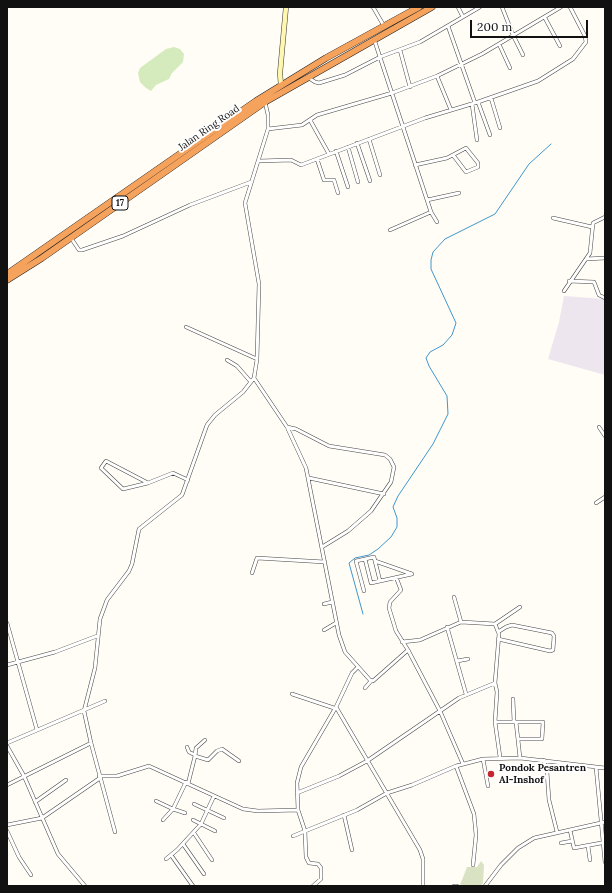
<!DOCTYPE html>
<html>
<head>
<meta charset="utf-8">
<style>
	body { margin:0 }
	#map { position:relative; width:612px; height:893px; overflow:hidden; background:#fffdf5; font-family:Lora,serif }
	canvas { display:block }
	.frame { position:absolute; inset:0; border:8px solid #111; pointer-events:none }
	.scale { position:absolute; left:470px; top:20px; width:118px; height:18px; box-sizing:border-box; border:2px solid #111; border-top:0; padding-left:5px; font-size:12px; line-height:14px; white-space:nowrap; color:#111; -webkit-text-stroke:3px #fff; paint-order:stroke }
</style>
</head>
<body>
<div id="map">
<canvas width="612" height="893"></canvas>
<div class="frame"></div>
<div class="scale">200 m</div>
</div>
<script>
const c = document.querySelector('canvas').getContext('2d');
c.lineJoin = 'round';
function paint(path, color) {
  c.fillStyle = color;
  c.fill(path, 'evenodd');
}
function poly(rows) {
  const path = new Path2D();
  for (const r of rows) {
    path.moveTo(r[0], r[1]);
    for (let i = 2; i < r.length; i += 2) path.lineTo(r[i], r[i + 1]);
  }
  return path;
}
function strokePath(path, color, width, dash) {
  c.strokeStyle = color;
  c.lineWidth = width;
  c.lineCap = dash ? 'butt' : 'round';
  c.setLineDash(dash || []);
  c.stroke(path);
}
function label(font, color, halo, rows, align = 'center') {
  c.font = font + ' Lora,serif';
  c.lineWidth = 4;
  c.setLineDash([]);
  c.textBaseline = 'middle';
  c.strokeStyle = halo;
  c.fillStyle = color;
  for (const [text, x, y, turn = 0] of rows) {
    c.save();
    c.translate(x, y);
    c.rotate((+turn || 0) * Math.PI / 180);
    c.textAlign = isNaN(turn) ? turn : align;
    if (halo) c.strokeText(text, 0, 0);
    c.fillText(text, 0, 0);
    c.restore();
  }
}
paint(poly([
	[564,296,605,299,605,375,548,359,559,322]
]), '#eee6ef');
paint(poly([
	[174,47,180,49,184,54,183,62,172,73,169,79,156,85,151,91,146,88,140,82,138,73,140,68,166,49]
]), '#d5ebbd');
paint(poly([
	[481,861,484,865,483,883,481,886,460,885,467,867,477,867]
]), '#d9e3c4');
strokePath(poly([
	[363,614,349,563,355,558,369,555,378,549,391,537,397,527,397,518,393,507,398,496,433,444,448,414,447,396,429,366,426,358,430,352,443,345,452,335,456,323,431,269,431,260,433,252,445,239,495,214,529,164,551,144]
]), '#3f96cf', 1);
const street = poly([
	[373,7,384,26],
	[458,7,463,17],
	[502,7,513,35,523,55],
	[545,18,560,46],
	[448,26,475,103],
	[374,39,431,212,437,222],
	[499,44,510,68],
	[400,50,410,87],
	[437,76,451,110],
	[309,78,315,82,319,83,345,75,380,57,420,42,480,7],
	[491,98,500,128],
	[478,102,490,135],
	[472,104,477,140],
	[310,120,329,154],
	[268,129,302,125,317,115,392,93,437,76,482,54,561,7],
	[369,139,380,175],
	[357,143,370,181],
	[348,147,358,182],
	[336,151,348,187],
	[317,159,324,180,334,180,338,193],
	[259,161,291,160,301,165,425,118,478,102,538,81,573,59,586,42,585,36,570,7],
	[415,165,447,158,466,148,478,163,478,167,466,172,453,155],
	[427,200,459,193],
	[553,218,592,227],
	[390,230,431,212],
	[71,238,79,250,82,250,123,236,190,205,251,182],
	[586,259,605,258],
	[569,281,594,282,599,295,605,298],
	[564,291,590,253,593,223,605,217],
	[186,327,257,359],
	[227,360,237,366,251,382],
	[254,378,287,427,306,468,339,635,345,652,370,680,373,681,408,650,440,711,463,764],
	[287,427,296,429,329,446,385,455,390,459,394,467,391,482,371,511,348,531,322,547],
	[599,427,605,436],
	[309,478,384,494],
	[148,483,106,461,101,468,123,489,148,483,173,473,188,480],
	[596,503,605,497],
	[365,559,371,583,412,574],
	[252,573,257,558,325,562],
	[396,577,401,590,390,602,389,608,396,631,408,650],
	[380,581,375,561,412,574],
	[364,591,356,561,374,557,375,561],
	[454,597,461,622],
	[324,604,332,602],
	[7,623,37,730],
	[495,624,499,634,495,683,497,692,495,722,500,757],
	[447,627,466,694],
	[324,630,336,623],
	[498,632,506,627,512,625,552,633,554,636,553,650,550,651,498,639],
	[402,642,420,640,461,622,495,624,520,607],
	[457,661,468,659],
	[7,665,55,652,97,636],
	[365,688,371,681],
	[292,694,334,708],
	[513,699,514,722],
	[336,707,420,850,423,859,423,886],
	[495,722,543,722,542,739,518,739],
	[516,722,520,758],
	[7,743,105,701],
	[7,746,24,776,58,854,85,886],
	[187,747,189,752,195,755],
	[195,756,196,748,205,740],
	[483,759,488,786],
	[544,760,547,772,549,800,557,832],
	[456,766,474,814,476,835,473,865],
	[596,767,605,862],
	[99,776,117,776,149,766,243,809,258,811,298,810],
	[188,784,195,756,208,760,217,751,222,749,239,761],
	[7,785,91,743],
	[297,793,339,776,367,761,459,698,495,683],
	[156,801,173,809,186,782],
	[35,802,66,780],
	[194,804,224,818],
	[344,815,352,850],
	[163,820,173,809,185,813],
	[193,820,215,831],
	[7,825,42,818,100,778],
	[570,830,574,848,601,843],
	[7,831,19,857,31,875],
	[115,832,91,743,84,711,95,668,100,619,107,600,129,571,132,564,139,529,182,495,207,425,215,415,243,392,254,378,257,359,259,284,245,203,268,129,268,115,265,102],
	[194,833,212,860],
	[293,836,357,810,387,793,412,785,456,766,483,759,520,758,605,768],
	[561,843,572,841],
	[183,844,204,874],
	[588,846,590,860],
	[171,855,193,886],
	[166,859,177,850,201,824,214,796],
	[313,886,321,879,321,868,318,864,309,863,306,857,305,831,298,810,297,783,301,767,336,707,352,673,358,667],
	[454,886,457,886],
	[485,886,501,865,518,848,534,838,605,822]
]);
const secondary = poly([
	[281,86,280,73,286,7]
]);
const highway = poly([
	[7,274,256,101,326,58,419,7],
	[7,280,42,258,265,102,432,7]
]);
strokePath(street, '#444', 4);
strokePath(secondary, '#333', 5.5);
strokePath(highway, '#222', 7);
strokePath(street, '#fff', 3);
strokePath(secondary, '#fff6b0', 4.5);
strokePath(highway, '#f5a25d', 6);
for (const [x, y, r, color] of [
	[491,774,4,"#c4262e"]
]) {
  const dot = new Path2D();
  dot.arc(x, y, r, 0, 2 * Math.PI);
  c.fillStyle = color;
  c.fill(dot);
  strokePath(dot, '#fff', 1.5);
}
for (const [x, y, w] of [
	[120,203,16]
]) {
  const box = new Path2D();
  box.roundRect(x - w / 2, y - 7, w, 14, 3);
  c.fillStyle = '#fff';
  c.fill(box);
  strokePath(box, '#111', 1);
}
label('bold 9px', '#111', null, [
	["17",120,203]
]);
label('10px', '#111', '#fff', [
	["Jalan Ring Road",209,128,-35]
]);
label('bold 10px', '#111', '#fff', [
	["Pondok Pesantren",499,768],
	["Al-Inshof",499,780]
], 'left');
</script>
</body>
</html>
